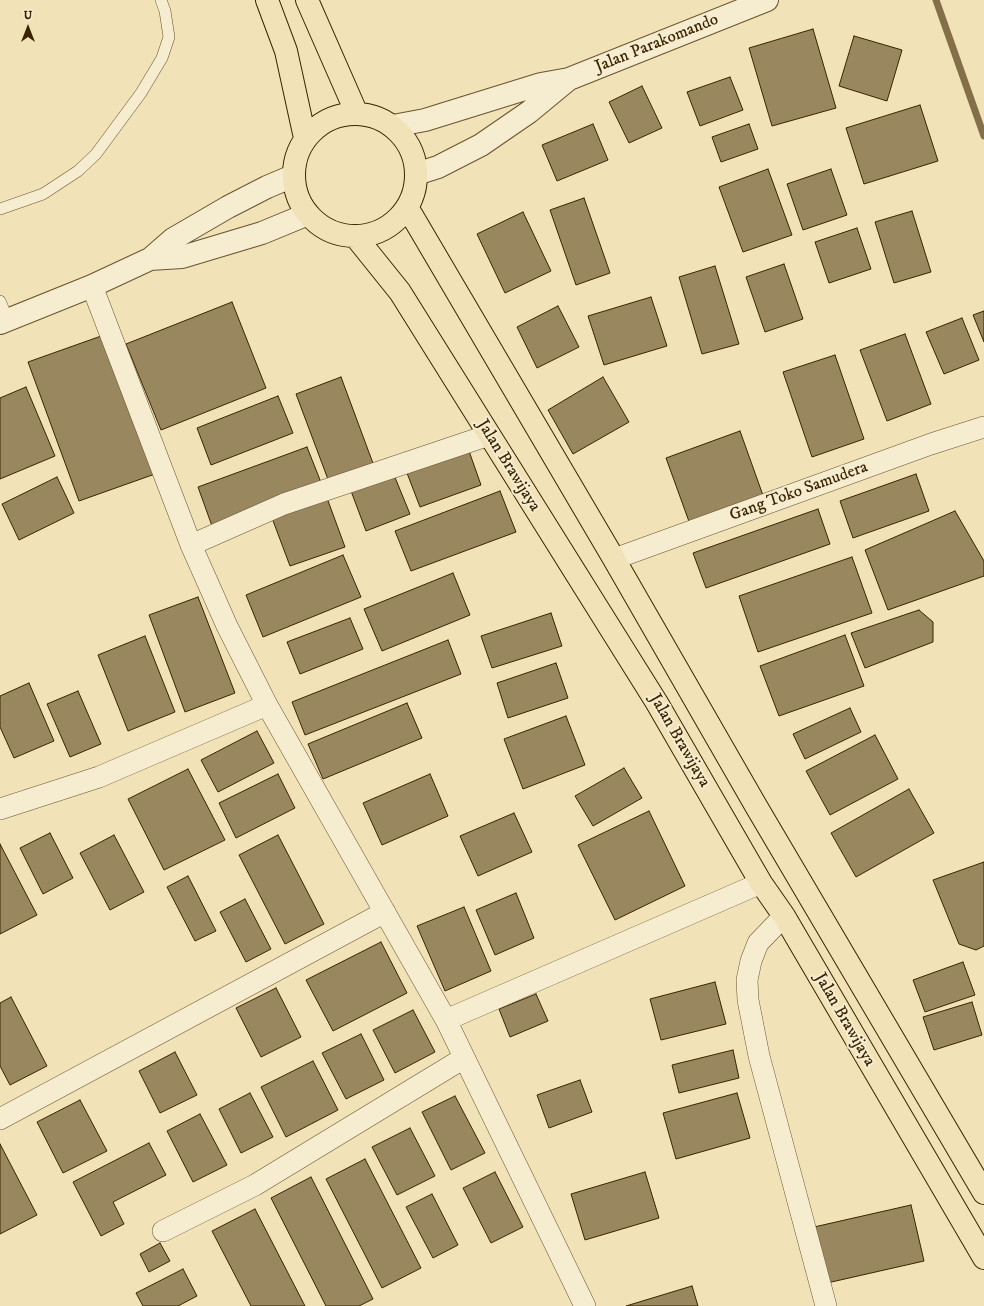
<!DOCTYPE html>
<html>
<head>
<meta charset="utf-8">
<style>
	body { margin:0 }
	#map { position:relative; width:984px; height:1306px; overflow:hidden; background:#f1e2b7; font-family:"IM FELL DW Pica",serif }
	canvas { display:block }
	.north { position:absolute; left:8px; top:8px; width:40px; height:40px; -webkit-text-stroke:3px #f6ecd0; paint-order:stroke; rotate:0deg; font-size:11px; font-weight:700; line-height:16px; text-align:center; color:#3a2400 }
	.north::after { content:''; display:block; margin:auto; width:14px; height:18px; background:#3a2400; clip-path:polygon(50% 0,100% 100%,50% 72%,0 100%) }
</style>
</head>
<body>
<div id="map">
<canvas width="984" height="1306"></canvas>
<div class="north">U</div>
</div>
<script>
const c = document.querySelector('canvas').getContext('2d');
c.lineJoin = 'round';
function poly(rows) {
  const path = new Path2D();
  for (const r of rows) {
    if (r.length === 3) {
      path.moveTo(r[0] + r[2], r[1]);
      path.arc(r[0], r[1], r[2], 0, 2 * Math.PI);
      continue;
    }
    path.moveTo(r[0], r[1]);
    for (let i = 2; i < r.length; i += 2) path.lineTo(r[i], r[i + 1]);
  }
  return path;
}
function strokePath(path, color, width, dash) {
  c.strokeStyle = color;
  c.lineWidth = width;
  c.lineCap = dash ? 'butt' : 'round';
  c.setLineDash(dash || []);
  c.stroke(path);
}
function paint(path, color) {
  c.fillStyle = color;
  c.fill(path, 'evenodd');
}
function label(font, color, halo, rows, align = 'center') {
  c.font = font + ' "IM FELL DW Pica",serif';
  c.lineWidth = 4;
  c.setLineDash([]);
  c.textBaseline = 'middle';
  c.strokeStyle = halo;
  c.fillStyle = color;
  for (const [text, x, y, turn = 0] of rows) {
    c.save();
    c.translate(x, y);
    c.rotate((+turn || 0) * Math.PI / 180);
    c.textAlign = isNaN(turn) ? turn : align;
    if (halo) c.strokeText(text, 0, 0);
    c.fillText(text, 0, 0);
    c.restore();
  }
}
strokePath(poly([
	[936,0,984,136]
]), '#836f49', 7);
const building = poly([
	[813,29,836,108,772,126,749,48,813,29],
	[854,36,902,50,887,101,839,86,854,36],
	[730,77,743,110,700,126,687,92,730,77],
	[642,86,662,128,629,143,609,102,642,86],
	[920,105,938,161,864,184,846,128,920,105],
	[593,124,608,160,557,181,542,145,593,124],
	[749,124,758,149,721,162,712,137,749,124],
	[768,169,792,235,743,252,719,187,768,169],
	[831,169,847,215,803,230,787,184,831,169],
	[584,198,610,273,576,285,550,210,584,198],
	[912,211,931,272,894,283,875,222,912,211],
	[523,212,551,271,505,293,477,234,523,212],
	[857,228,871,269,829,283,815,242,857,228],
	[784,264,803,319,765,332,746,277,784,264],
	[715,266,739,344,702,354,679,277,715,266],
	[651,297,667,346,604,365,588,316,651,297],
	[232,302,266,388,161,430,126,344,232,302],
	[558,306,579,347,537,368,517,327,558,306],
	[984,311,984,342,973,315,984,311],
	[962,318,979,360,944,374,926,332,962,318],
	[905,334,931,404,887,421,860,350,905,334],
	[104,335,155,474,79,501,28,362,104,335],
	[835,355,864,439,812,457,783,372,835,355],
	[341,377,374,466,329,482,296,394,341,377],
	[603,377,629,422,573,454,548,410,603,377],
	[26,387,55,456,0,479,0,398,26,387],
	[278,396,293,433,211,465,197,428,278,396],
	[740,431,765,501,691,527,666,458,740,431],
	[307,447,322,485,212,526,198,487,307,447],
	[469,451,481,485,420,507,407,473,469,451],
	[916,474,929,511,853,538,840,501,916,474],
	[394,475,410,514,366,531,351,491,394,475],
	[57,477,74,513,19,540,2,504,57,477],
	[500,491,516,532,411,571,395,531,500,491],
	[327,498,345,547,290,566,272,518,327,498],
	[818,509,830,544,706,588,693,553,818,509],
	[955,511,984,561,984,576,888,610,865,550,955,511],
	[343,555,361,597,263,637,246,595,343,555],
	[852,557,872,613,758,652,739,596,852,557],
	[453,573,470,615,382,651,364,609,453,573],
	[198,597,235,693,185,712,149,615,198,597],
	[919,610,933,622,933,642,865,668,851,633,919,610],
	[551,613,562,646,492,668,481,636,551,613],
	[350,618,363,649,300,674,287,642,350,618],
	[845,635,864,686,779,716,760,666,845,635],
	[145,636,175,712,128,731,98,655,145,636],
	[448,640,461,674,305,735,292,702,448,640],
	[556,663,568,698,508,718,497,683,556,663],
	[29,683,54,741,14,758,0,727,0,696,29,683],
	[78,691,101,744,70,757,47,704,78,691],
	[407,703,422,738,323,779,308,744,407,703],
	[850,708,861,732,805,759,793,734,850,708],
	[566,716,585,765,523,789,504,739,566,716],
	[257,731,274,763,218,792,201,760,257,731],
	[875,735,898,779,830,815,806,771,875,735],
	[624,768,642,798,593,826,575,796,624,768],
	[188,769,225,840,164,870,128,799,188,769],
	[278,774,295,808,236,838,219,803,278,774],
	[430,774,448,816,382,845,363,803,430,774],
	[909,789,934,833,856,877,831,833,909,789],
	[649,811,685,886,615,920,578,845,649,811],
	[514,813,532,852,478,876,460,836,514,813],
	[50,833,73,878,43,894,20,848,50,833],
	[114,835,144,892,110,910,80,853,114,835],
	[278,835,324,924,285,944,239,855,278,835],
	[0,844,37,915,0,934,0,844],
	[984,862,984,946,976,950,959,944,933,880,984,862],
	[188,876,216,931,195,941,167,887,188,876],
	[516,893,534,938,495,955,476,910,516,893],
	[245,899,271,949,246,962,220,912,245,899],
	[464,907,491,971,445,991,417,926,464,907],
	[381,942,407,993,333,1031,306,980,381,942],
	[963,962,975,995,925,1012,913,980,963,962],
	[715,982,726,1024,661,1040,650,999,715,982],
	[276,988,301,1037,261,1057,236,1008,276,988],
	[536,994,548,1021,510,1037,499,1009,536,994],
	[11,997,47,1066,10,1085,0,1066,0,1003,11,997],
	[972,1002,982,1035,934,1050,923,1017,972,1002],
	[413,1010,435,1052,395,1073,373,1030,413,1010],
	[361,1034,384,1080,346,1099,322,1053,361,1034],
	[733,1050,739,1078,679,1093,672,1065,733,1050],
	[175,1052,197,1095,160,1113,139,1071,175,1052],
	[313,1061,338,1110,286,1137,261,1087,313,1061],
	[580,1080,592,1112,549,1128,537,1095,580,1080],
	[250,1093,273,1137,241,1153,219,1109,250,1093],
	[737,1093,750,1138,676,1159,663,1113,737,1093],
	[455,1096,485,1153,451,1170,422,1112,455,1096],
	[80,1100,107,1151,63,1173,37,1122,80,1100],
	[200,1114,227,1165,193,1182,167,1131,200,1114],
	[410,1128,435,1176,397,1195,372,1147,410,1128],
	[149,1143,166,1175,113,1202,124,1224,101,1236,73,1182,149,1143],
	[0,1144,37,1215,0,1234,0,1144],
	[365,1159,421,1268,382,1288,326,1179,365,1159],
	[495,1172,523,1227,491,1243,463,1188,495,1172],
	[645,1172,659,1218,585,1240,571,1194,645,1172],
	[311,1177,373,1299,359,1306,326,1306,271,1198,311,1177],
	[432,1194,458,1245,433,1258,406,1207,432,1194],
	[911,1205,924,1261,827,1283,814,1227,911,1205],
	[255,1209,305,1306,251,1306,212,1231,255,1209],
	[160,1243,170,1261,149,1272,140,1254,160,1243],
	[183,1269,197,1296,178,1306,143,1306,136,1293,183,1269],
	[692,1286,698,1306,626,1306,692,1286]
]);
paint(building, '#99875f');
strokePath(building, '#3a2400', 1);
const service = poly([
	[0,209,43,194,78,171,96,154,141,93,162,58,169,37,165,11,161,0],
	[0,301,8,320]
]);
const minor = poly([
	[92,286,191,545,227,626,267,705,446,1020,585,1306],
	[191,545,284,504,489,435],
	[614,559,931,444,984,427],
	[0,809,99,777,267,705],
	[784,916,758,943,751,961,747,980,748,1000,759,1056,826,1306],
	[446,1020,761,883],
	[0,1119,385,912],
	[163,1231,255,1185,464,1058]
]);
const tertiary = poly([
	[393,126,425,120,541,84,569,79,767,0],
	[416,174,438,167,481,145,529,112,569,79],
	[150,259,182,257,262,233,308,214],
	[0,323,92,286,150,259,173,239,228,207,267,187,293,176]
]);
const trunk = poly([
	[267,0,286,51,305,138],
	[307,0,357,114],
	[355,175,61],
	[407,207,614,559,756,806,984,1193],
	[355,236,400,292,657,703,761,883,784,916,984,1258]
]);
strokePath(service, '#68542e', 12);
strokePath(minor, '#68542e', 22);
strokePath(tertiary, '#68542e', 24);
strokePath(trunk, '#3a2400', 24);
strokePath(service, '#f6ecd0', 11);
strokePath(minor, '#f6ecd0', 21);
strokePath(tertiary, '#f6ecd0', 22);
strokePath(trunk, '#f1e2b7', 22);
label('17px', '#3a2400', '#f6ecd0', [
	["Jalan Parakomando",657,44,-22],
	["Jalan Brawijaya",508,466,58],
	["Gang Toko Samudera",799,492,-20],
	["Jalan Brawijaya",679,741,60],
	["Jalan Brawijaya",844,1020,60]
]);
</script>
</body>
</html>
